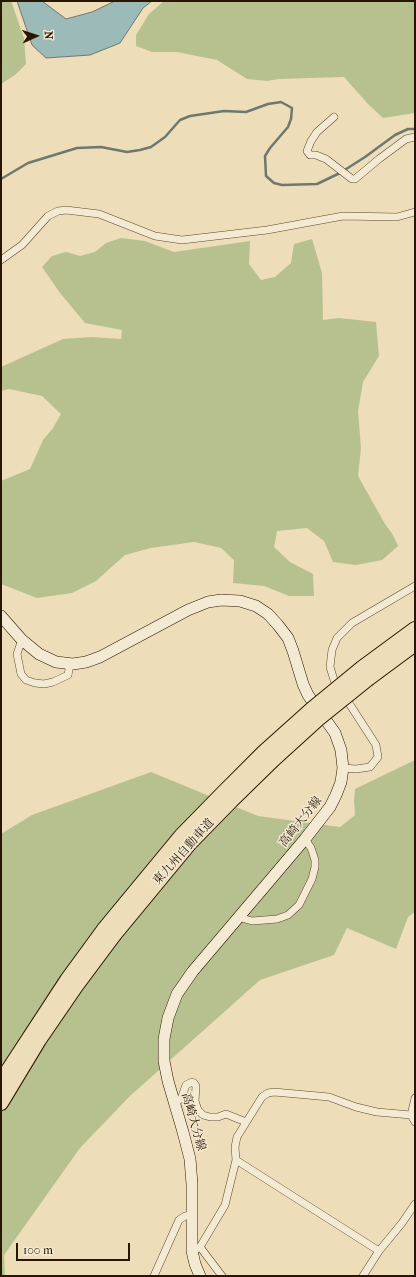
<!DOCTYPE html>
<html>
<head>
<meta charset="utf-8">
<style>
	body { margin:0 }
	#map { position:relative; width:416px; height:1277px; overflow:hidden; background:#eeddb9; font-family:"IM FELL French Canon",serif }
	canvas { display:block }
	.frame { position:absolute; inset:0; border:2px solid #281600; pointer-events:none }
	.north { position:absolute; left:16px; top:16px; width:40px; height:40px; -webkit-text-stroke:3px #f4e9d2; paint-order:stroke; rotate:87deg; font-size:11px; font-weight:700; line-height:16px; text-align:center; color:#281600 }
	.north::after { content:''; display:block; margin:auto; width:14px; height:18px; background:#281600; clip-path:polygon(50% 0,100% 100%,50% 72%,0 100%) }
	.scale { position:absolute; left:16px; top:1243px; width:114px; height:18px; box-sizing:border-box; border:2px solid #281600; border-top:0; padding-left:5px; font-size:12px; line-height:14px; white-space:nowrap; color:#281600; -webkit-text-stroke:3px #f4e9d2; paint-order:stroke }
</style>
</head>
<body>
<div id="map">
<canvas width="416" height="1277"></canvas>
<div class="frame"></div>
<div class="north">N</div>
<div class="scale">100 m</div>
</div>
<script>
const c = document.querySelector('canvas').getContext('2d');
c.lineJoin = 'round';
function paint(path, color) {
  c.fillStyle = color;
  c.fill(path, 'evenodd');
}
function poly(rows) {
  const path = new Path2D();
  for (const r of rows) {
    path.moveTo(r[0], r[1]);
    for (let i = 2; i < r.length; i += 2) path.lineTo(r[i], r[i + 1]);
  }
  return path;
}
function strokePath(path, color, width, dash) {
  c.strokeStyle = color;
  c.lineWidth = width;
  c.lineCap = dash ? 'butt' : 'round';
  c.setLineDash(dash || []);
  c.stroke(path);
}
function label(font, color, halo, rows, align = 'center') {
  c.font = font + ' "IM FELL French Canon","Noto Serif JP",serif';
  c.lineWidth = 3;
  c.setLineDash([]);
  c.textBaseline = 'middle';
  c.strokeStyle = halo;
  c.fillStyle = color;
  for (const [text, x, y, turn = 0] of rows) {
    c.save();
    c.translate(x, y);
    c.rotate((+turn || 0) * Math.PI / 180);
    c.textAlign = isNaN(turn) ? turn : align;
    if (halo) c.strokeText(text, 0, 0);
    c.fillText(text, 0, 0);
    c.restore();
  }
}
paint(poly([
	[1,1,11,1,24,38,26,64,15,75,1,84],
	[164,1,415,1,415,113,383,118,368,104,344,77,279,79,267,81,247,79,217,60,177,52,152,52,136,46,136,35,149,14],
	[121,238,145,241,174,252,250,241,249,264,261,280,275,277,291,263,294,244,312,239,322,273,323,320,339,318,376,322,379,356,363,382,358,411,361,448,358,476,385,524,393,535,398,546,382,560,356,565,333,562,324,541,307,528,277,531,274,547,290,562,313,574,314,596,289,596,264,586,233,583,234,560,221,548,194,542,151,548,125,555,96,581,72,593,37,598,1,584,1,481,30,469,43,440,53,428,61,414,42,396,9,389,1,391,1,367,63,339,91,337,121,339,122,330,85,323,60,293,42,267,52,256,66,252,80,256,95,252,106,243],
	[415,760,415,912,408,917,396,949,347,928,334,955,260,980,130,1096,80,1148,4,1255,5,1276,1,1276,1,834,32,815,151,772,258,816,340,827,355,815,354,800,355,789]
]), '#b7c190');
const water = poly([
	[17,1,42,1,66,19,92,12,115,1,152,1,143,8,120,43,90,55,46,58,32,45,17,1]
]);
paint(water, '#9cbab7');
strokePath(water, '#6e786e', 1);
strokePath(poly([
	[1,179,28,163,77,148,101,147,127,152,140,150,151,147,165,137,180,120,190,116,224,111,246,112,268,104,281,102,292,108,291,119,288,127,270,148,265,156,266,176,274,183,282,185,317,184,340,173,365,157,395,135,408,129,415,129]
]), '#6e786e', 2.5);
const street = poly([
	[334,117,317,132,311,141,307,151,310,155,316,155,326,159,352,179,355,179,379,159,406,139,415,137],
	[1,260,22,245,48,216,58,211,66,210,99,214,155,236,182,240,267,230,343,216,397,217,415,212],
	[23,641,20,645,17,654,21,674,26,680,35,683,44,684,53,682,68,675,70,664],
	[343,768,356,769,370,767,378,757,376,745,334,680,330,667,332,650,337,638,352,623,415,586],
	[238,917,252,921,277,919,288,915,299,905,312,879,315,867,315,860,311,848,305,839],
	[415,1098,411,1115,415,1122],
	[174,1103,181,1099,186,1085,192,1082,194,1083,196,1086,195,1101,198,1110,203,1115,210,1117,218,1117,226,1114,246,1122],
	[236,1160,379,1251],
	[200,1247,222,1276],
	[192,1251,200,1247,225,1205,236,1160,235,1147,237,1137,262,1097,268,1093,274,1092,329,1097,356,1107,377,1112,411,1115],
	[154,1276,179,1220,185,1216,192,1215],
	[363,1276,379,1251,402,1223,415,1204]
]);
const secondary = poly([
	[1,616,22,640,39,654,56,662,73,664,86,662,100,657,188,610,208,602,221,600,240,601,256,606,268,614,278,625,288,638,293,651,303,684,308,695,335,733,341,750,343,768,341,782,336,795,330,807,305,839,193,971,177,994,168,1018,164,1039,164,1061,168,1081,183,1132,190,1159,192,1184,192,1251,195,1264,200,1276]
]);
const highway = poly([
	[362,668,415,629],
	[369,678,415,644],
	[1,1081,67,980,105,928],
	[1,1103,39,1040,76,986,114,935]
]);
strokePath(street, '#5a482e', 8);
strokePath(secondary, '#281600', 12);
strokePath(highway, '#281600', 16);
strokePath(street, '#f4e9d2', 7);
strokePath(secondary, '#f4e9d2', 11);
strokePath(highway, '#eeddb9', 14);
const highwayBridge = poly([
	[105,928,181,836,222,794,264,752,312,709,362,668],
	[114,935,190,843,231,801,274,759,318,719,369,678]
]);
strokePath(highwayBridge, '#281600', 16, []);
strokePath(highwayBridge, '#eeddb9', 14);
label('12px', '#281600', '#f4e9d2', [
	["高崎大分線",301,822,-52],
	["東九州自動車道",184,852,-48],
	["高崎大分線",193,1122,74]
]);
</script>
</body>
</html>
